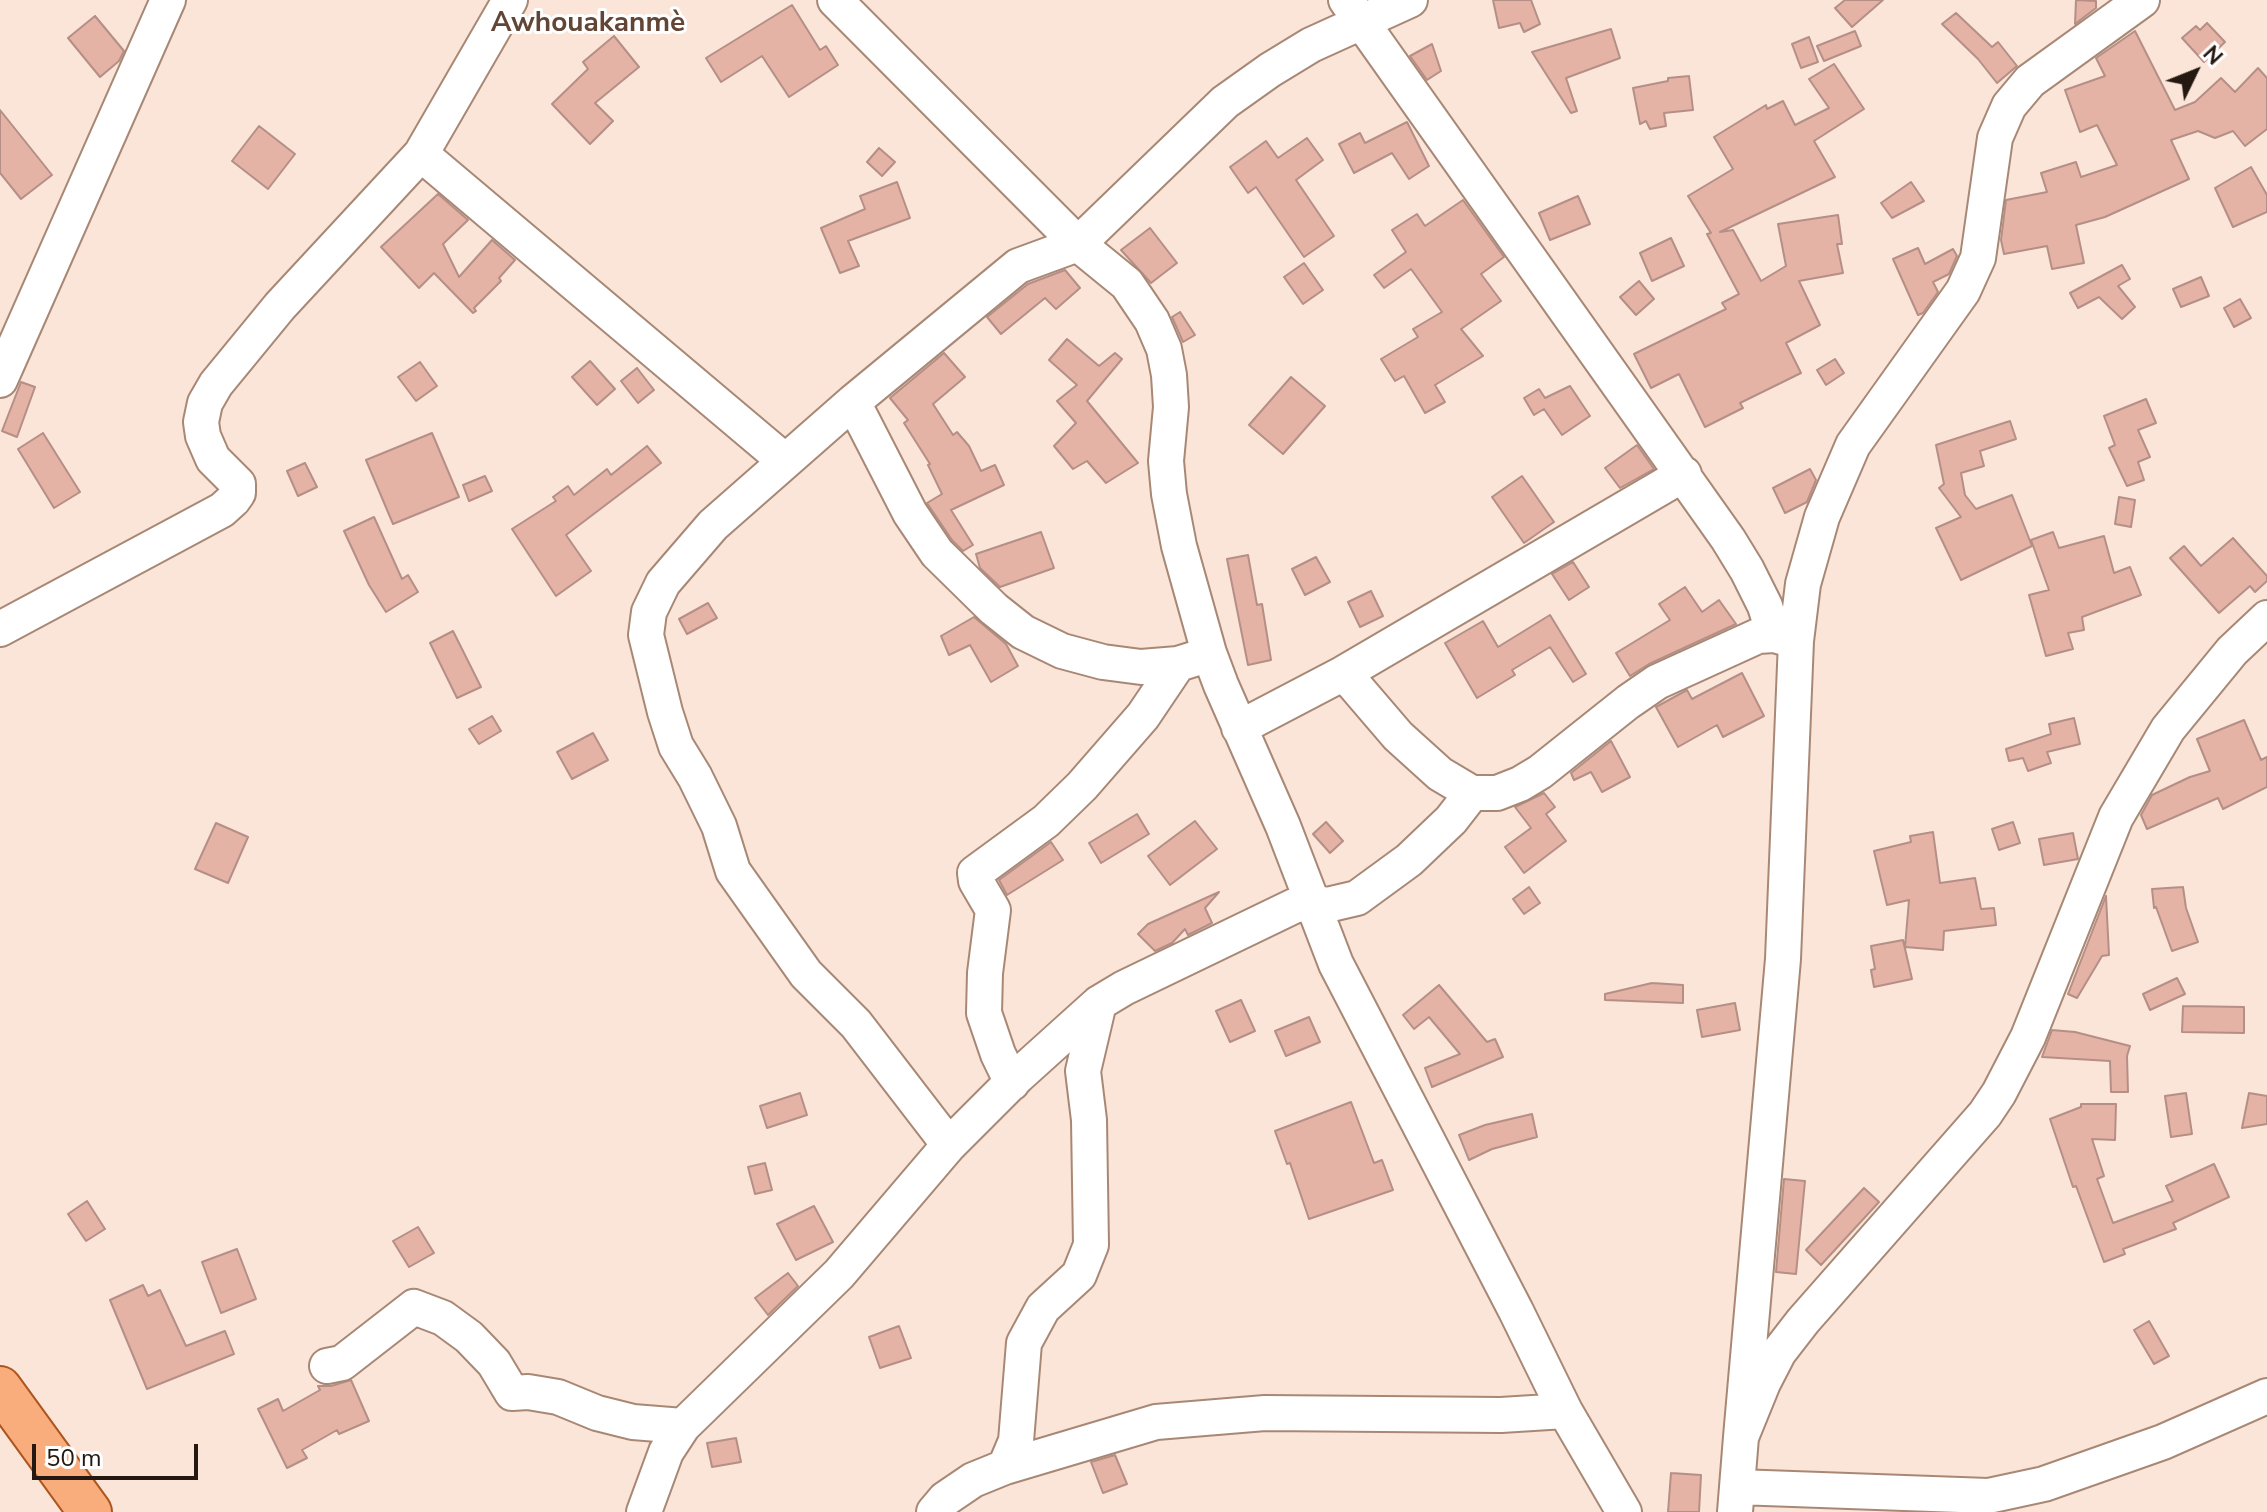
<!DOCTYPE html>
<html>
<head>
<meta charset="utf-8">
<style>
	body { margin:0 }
	#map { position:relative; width:2267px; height:1512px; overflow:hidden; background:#fae5d8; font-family:"Nunito Sans",sans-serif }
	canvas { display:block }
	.north { position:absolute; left:2155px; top:32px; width:80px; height:80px; -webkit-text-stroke:6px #fff; paint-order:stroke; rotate:47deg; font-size:22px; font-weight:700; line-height:32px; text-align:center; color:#241810 }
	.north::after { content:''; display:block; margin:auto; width:28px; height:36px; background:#241810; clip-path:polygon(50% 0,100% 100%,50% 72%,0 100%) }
	.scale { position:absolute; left:32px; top:1444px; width:166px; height:36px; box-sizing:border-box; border:4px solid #241810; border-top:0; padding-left:10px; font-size:24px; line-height:28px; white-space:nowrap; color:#241810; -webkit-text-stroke:6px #fff; paint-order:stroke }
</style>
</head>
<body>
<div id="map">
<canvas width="2267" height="1512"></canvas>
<div class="north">N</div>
<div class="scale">50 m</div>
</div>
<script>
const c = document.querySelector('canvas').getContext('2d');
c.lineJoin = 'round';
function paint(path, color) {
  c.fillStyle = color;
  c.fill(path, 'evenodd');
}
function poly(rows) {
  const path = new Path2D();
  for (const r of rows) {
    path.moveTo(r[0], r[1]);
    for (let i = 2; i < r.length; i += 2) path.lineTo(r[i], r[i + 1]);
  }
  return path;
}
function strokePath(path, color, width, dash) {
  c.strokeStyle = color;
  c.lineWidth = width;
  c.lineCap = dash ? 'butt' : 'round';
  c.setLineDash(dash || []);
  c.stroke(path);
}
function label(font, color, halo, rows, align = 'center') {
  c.font = font + ' "Nunito Sans",sans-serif';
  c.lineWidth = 6;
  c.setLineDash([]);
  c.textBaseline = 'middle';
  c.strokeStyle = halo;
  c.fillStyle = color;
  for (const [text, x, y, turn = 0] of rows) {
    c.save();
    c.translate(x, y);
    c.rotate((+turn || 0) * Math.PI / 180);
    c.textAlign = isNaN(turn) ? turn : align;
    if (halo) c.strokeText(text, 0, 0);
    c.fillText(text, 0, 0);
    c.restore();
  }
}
const building = poly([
	[1493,0,1531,0,1540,24,1524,32,1520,23,1499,28,1493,0],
	[1845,0,1883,0,1852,27,1835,8,1845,0],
	[2076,0,2096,1,2096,8,2075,24,2076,0],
	[792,5,820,50,826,46,838,65,789,97,762,56,721,82,706,58,792,5],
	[1956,13,1992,47,1998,42,2017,66,1997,83,1978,59,1942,24,1956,13],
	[95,16,124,51,119,61,100,77,68,38,95,16],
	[2207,23,2225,42,2204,62,2182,38,2196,26,2200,30,2207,23],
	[1611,29,1620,58,1566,78,1577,111,1571,113,1532,52,1611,29],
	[1855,31,1861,46,1824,61,1817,46,1855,31],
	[2135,31,2175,110,2195,102,2221,78,2235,92,2258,68,2267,78,2267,129,2245,146,2233,131,2215,138,2198,131,2171,140,2189,179,2105,217,2076,225,2084,263,2052,269,2047,246,2004,254,2001,240,2006,200,2047,192,2041,173,2076,162,2081,177,2117,165,2097,125,2080,132,2065,90,2105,76,2096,58,2135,31],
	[614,36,639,67,595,103,613,121,590,144,552,104,588,69,583,62,614,36],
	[1809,37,1818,62,1801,68,1792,44,1809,37],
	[1432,44,1441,71,1427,80,1410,56,1432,44],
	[1834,64,1864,109,1814,141,1835,177,1720,232,1733,230,1761,281,1786,266,1778,224,1838,215,1842,244,1837,244,1843,273,1799,281,1820,325,1786,343,1801,373,1740,403,1743,408,1705,427,1679,374,1651,388,1634,354,1726,309,1722,303,1739,294,1707,234,1711,233,1688,196,1733,169,1714,137,1766,105,1767,109,1783,101,1795,125,1829,108,1809,79,1834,64],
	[1689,76,1693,110,1664,113,1666,126,1650,129,1646,121,1640,124,1633,88,1668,81,1668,78,1689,76],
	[0,110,52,175,21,199,0,173,0,110],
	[1407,122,1429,166,1409,179,1392,153,1354,173,1339,144,1360,133,1365,143,1407,122],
	[259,126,295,154,268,189,232,161,259,126],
	[1307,138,1323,160,1296,180,1334,236,1304,257,1256,187,1248,193,1230,167,1266,141,1278,158,1307,138],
	[879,148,895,162,882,176,867,162,879,148],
	[2251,167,2267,195,2267,212,2233,227,2215,188,2251,167],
	[897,182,910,218,848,241,859,266,840,273,821,228,865,209,860,196,897,182],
	[1911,182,1924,201,1892,218,1881,203,1911,182],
	[438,194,468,220,443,244,459,277,492,240,515,260,499,278,501,281,474,308,476,311,473,313,434,273,419,288,381,247,438,194],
	[1578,196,1590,224,1550,240,1539,213,1578,196],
	[1463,200,1504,257,1481,274,1501,301,1461,329,1483,356,1435,385,1445,402,1425,413,1404,376,1395,381,1381,359,1418,337,1413,329,1442,312,1411,269,1384,288,1374,275,1406,252,1392,230,1417,214,1425,226,1463,200],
	[1150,228,1177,263,1151,283,1121,250,1150,228],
	[1671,238,1684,266,1652,281,1640,253,1671,238],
	[1918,248,1925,264,1953,249,1957,256,1949,274,1933,282,1938,292,1923,313,1918,315,1893,259,1918,248],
	[1304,263,1323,290,1303,304,1284,277,1304,263],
	[2122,265,2130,279,2118,286,2135,307,2122,319,2099,297,2078,308,2070,293,2122,265],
	[1065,270,1080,288,1056,309,1045,298,1001,334,987,317,1028,284,1065,270],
	[2201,277,2209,296,2181,307,2173,289,2201,277],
	[1639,281,1654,299,1636,315,1620,297,1639,281],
	[2240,299,2251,318,2234,327,2224,308,2240,299],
	[1180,312,1195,335,1183,342,1172,317,1180,312],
	[1067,339,1099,366,1115,353,1122,359,1087,401,1138,463,1106,483,1087,461,1073,469,1054,446,1076,423,1057,401,1077,385,1049,360,1067,339],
	[944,353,965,377,933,404,953,435,957,432,969,446,981,471,995,465,1004,485,951,510,973,545,963,551,952,540,927,503,942,494,928,465,930,464,904,423,908,420,890,398,944,353],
	[1835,359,1844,373,1826,385,1817,370,1835,359],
	[590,361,615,389,597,405,572,377,590,361],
	[420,362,437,386,416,401,398,377,420,362],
	[637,368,654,390,638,403,621,381,637,368],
	[1291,377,1325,406,1283,454,1249,425,1291,377],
	[21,382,35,387,17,437,2,431,21,382],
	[1570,386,1590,416,1562,435,1544,409,1534,415,1524,398,1539,389,1545,398,1570,386],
	[2146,399,2156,423,2138,430,2150,457,2138,462,2144,480,2127,486,2109,448,2115,445,2104,416,2146,399],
	[2010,421,2016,439,1980,451,1984,466,1961,473,1965,495,1976,509,2012,495,2032,546,1961,580,1936,528,1961,517,1939,488,1944,484,1936,445,2010,421],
	[43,433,80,492,54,508,18,449,43,433],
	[432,433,459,497,393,524,366,460,432,433],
	[1637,445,1654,469,1620,488,1605,468,1637,445],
	[647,446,661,463,566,535,591,571,556,596,512,529,556,501,553,497,568,486,574,495,607,469,611,475,647,446],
	[305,463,317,487,298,496,287,471,305,463],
	[1810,469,1816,480,1807,502,1785,513,1773,488,1810,469],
	[485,476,492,491,469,501,463,485,485,476],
	[1522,476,1554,522,1524,543,1492,497,1522,476],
	[2119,497,2135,500,2131,527,2115,524,2119,497],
	[374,517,402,579,408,575,418,592,386,612,369,585,344,531,374,517],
	[1041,532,1054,568,1000,587,980,568,976,554,1041,532],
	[2053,532,2059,548,2104,536,2114,573,2130,567,2141,595,2082,617,2084,630,2068,633,2073,649,2046,656,2029,595,2049,590,2031,540,2053,532],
	[2233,538,2267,576,2267,581,2255,592,2250,586,2219,613,2170,558,2184,546,2201,566,2233,538],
	[1248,555,1257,605,1262,604,1271,660,1248,665,1227,559,1248,555],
	[1316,557,1330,582,1305,595,1292,569,1316,557],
	[1573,562,1589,587,1569,600,1552,574,1573,562],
	[1685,587,1702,612,1719,600,1736,624,1649,664,1630,676,1616,653,1670,620,1659,604,1685,587],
	[1371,591,1383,616,1360,627,1348,602,1371,591],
	[708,603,717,618,687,634,679,619,708,603],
	[1550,615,1586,674,1573,682,1550,647,1512,670,1515,675,1477,698,1445,643,1483,621,1498,647,1550,615],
	[974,617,1006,644,1018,666,991,682,970,645,949,655,941,636,974,617],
	[453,631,481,687,457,698,430,643,453,631],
	[1742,673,1764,716,1723,737,1717,725,1678,747,1656,707,1687,690,1692,699,1742,673],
	[492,716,501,731,479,744,469,729,492,716],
	[2074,718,2080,744,2047,752,2051,763,2028,771,2023,758,2009,761,2006,749,2051,734,2049,724,2074,718],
	[2244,720,2261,760,2267,757,2267,787,2223,809,2218,798,2147,829,2141,815,2152,795,2190,777,2210,771,2197,739,2244,720],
	[593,733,608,760,572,779,557,752,593,733],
	[1611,741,1630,777,1602,792,1591,772,1574,780,1571,773,1611,741],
	[1544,793,1555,807,1546,814,1566,841,1524,873,1505,847,1531,828,1515,807,1544,793],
	[1137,814,1149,834,1101,863,1089,843,1137,814],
	[1195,821,1217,849,1170,885,1148,856,1195,821],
	[1326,822,1343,841,1330,853,1313,834,1326,822],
	[2013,822,2020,843,1999,850,1992,829,2013,822],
	[216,823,248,837,228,883,195,869,216,823],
	[1933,832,1940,883,1975,878,1981,909,1994,908,1996,925,1944,931,1943,950,1905,947,1909,900,1887,905,1874,851,1911,842,1910,836,1933,832],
	[2073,833,2078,859,2044,865,2039,839,2073,833],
	[1051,842,1063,860,1007,895,999,880,1051,842],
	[1529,887,1540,903,1524,914,1513,899,1529,887],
	[2183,887,2186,908,2198,942,2172,951,2156,907,2154,908,2152,889,2183,887],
	[1219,892,1205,908,1212,923,1188,935,1185,929,1172,943,1155,951,1138,934,1148,924,1219,892],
	[2106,896,2109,955,2102,956,2077,998,2068,994,2106,896],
	[1903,940,1912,979,1874,987,1871,970,1875,969,1871,946,1903,940],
	[2177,978,2185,994,2150,1010,2143,994,2177,978],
	[1652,983,1683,985,1683,1003,1605,1000,1605,994,1652,983],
	[1439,985,1487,1042,1495,1039,1503,1057,1432,1087,1425,1068,1460,1054,1429,1017,1414,1029,1403,1015,1439,985],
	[1241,1000,1255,1031,1230,1042,1216,1011,1241,1000],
	[1735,1003,1740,1030,1702,1037,1697,1010,1735,1003],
	[2183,1006,2244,1007,2244,1033,2182,1032,2183,1006],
	[1309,1017,1320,1042,1286,1056,1275,1031,1309,1017],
	[2052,1030,2075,1032,2130,1046,2127,1056,2128,1092,2111,1092,2110,1061,2042,1057,2052,1030],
	[800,1093,807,1115,767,1128,760,1106,800,1093],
	[2186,1093,2192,1134,2171,1137,2165,1096,2186,1093],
	[2249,1093,2267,1096,2267,1124,2242,1128,2249,1093],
	[1351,1102,1374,1163,1382,1160,1393,1190,1309,1219,1290,1163,1287,1164,1275,1131,1351,1102],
	[2081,1104,2116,1104,2115,1140,2092,1139,2104,1176,2097,1179,2113,1223,2173,1201,2166,1186,2214,1164,2229,1197,2173,1223,2176,1229,2123,1249,2125,1254,2104,1262,2076,1186,2073,1187,2050,1119,2081,1107,2081,1104],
	[1532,1114,1537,1137,1492,1149,1469,1160,1459,1135,1485,1125,1532,1114],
	[765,1163,772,1190,755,1194,748,1167,765,1163],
	[1784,1179,1805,1181,1796,1274,1776,1272,1784,1179],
	[1864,1188,1879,1202,1821,1265,1806,1250,1864,1188],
	[87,1201,105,1229,86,1241,68,1214,87,1201],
	[814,1206,833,1242,796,1260,777,1224,814,1206],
	[418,1227,434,1253,409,1267,393,1241,418,1227],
	[237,1249,256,1299,221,1313,202,1262,237,1249],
	[788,1273,798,1286,768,1315,755,1298,788,1273],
	[143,1285,148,1296,160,1290,186,1346,225,1331,234,1354,147,1389,110,1300,143,1285],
	[2149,1321,2169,1356,2154,1364,2134,1330,2149,1321],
	[899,1326,911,1358,880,1368,869,1337,899,1326],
	[351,1380,369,1421,339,1434,337,1430,302,1450,307,1458,287,1468,258,1409,278,1399,283,1411,320,1390,318,1386,331,1386,351,1380],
	[736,1438,741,1462,712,1467,707,1443,736,1438],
	[1115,1455,1127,1484,1103,1493,1091,1462,1115,1455],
	[1671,1473,1701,1475,1699,1512,1668,1512,1671,1473]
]);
paint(building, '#e5b2a6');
strokePath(building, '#b58f86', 2);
const minor = poly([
	[835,0,1078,244,1127,284,1152,321,1164,349,1169,375,1171,407,1166,461,1169,494,1179,546,1209,653,1221,685,1283,826,1336,964,1516,1311,1565,1411,1624,1512],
	[1346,0,1728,539,1747,570,1765,606,1774,635],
	[421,154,785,461],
	[0,380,168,0],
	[853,402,910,513,937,553,994,609,1023,632,1062,651,1103,662,1141,667,1178,664,1194,659],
	[0,629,222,510,233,500,238,493,238,484,213,459,203,436,201,422,205,403,216,384,280,306,421,154,510,0],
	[1344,673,1398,736,1440,774,1472,793,1497,793,1520,784,1540,772,1628,702,1657,682,1758,636,1774,635,1795,641],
	[1239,728,1344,673,1684,474],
	[1012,1083,998,1054,984,1013,985,973,993,910,976,881,975,873,1046,821,1082,786,1143,716,1178,664],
	[949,1145,856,1024,806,974,733,871,719,826,695,777,676,746,665,712,646,635,649,612,663,583,713,525,853,402,1018,266,1078,244,1225,102,1270,70,1311,45,1410,0],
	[327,1366,342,1363,414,1307,443,1318,469,1337,494,1363,512,1393,528,1392,558,1397,597,1413,633,1422,683,1426],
	[1741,1437,1783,959,1796,641,1803,584,1822,517,1853,445,1963,291,1978,258,1995,138,2009,106,2030,81,2142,0],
	[1005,1467,1156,1422,1265,1413,1501,1415,1565,1411],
	[1737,1487,1988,1496,2044,1484,2163,1442,2267,1396],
	[644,1512,666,1452,683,1426,839,1274,949,1145,1018,1076,1099,1003,1124,988,1294,906,1312,902,1327,905,1357,898,1409,860,1451,820,1472,793],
	[934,1512,945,1499,973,1480,1005,1467,1016,1441,1024,1343,1043,1308,1079,1275,1091,1245,1089,1120,1083,1071,1099,1003],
	[1735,1512,1741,1437,1763,1383,1779,1352,1803,1321,1985,1114,1999,1093,2028,1037,2116,817,2168,729,2232,651,2267,618]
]);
const major = poly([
	[0,1388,90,1512]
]);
strokePath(minor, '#a88875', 38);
strokePath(major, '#ac551e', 46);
strokePath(minor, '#fff', 34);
strokePath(major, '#f9ad7d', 42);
label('bold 28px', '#624534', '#fff', [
	["Awhouakanmè",588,24]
]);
</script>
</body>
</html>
